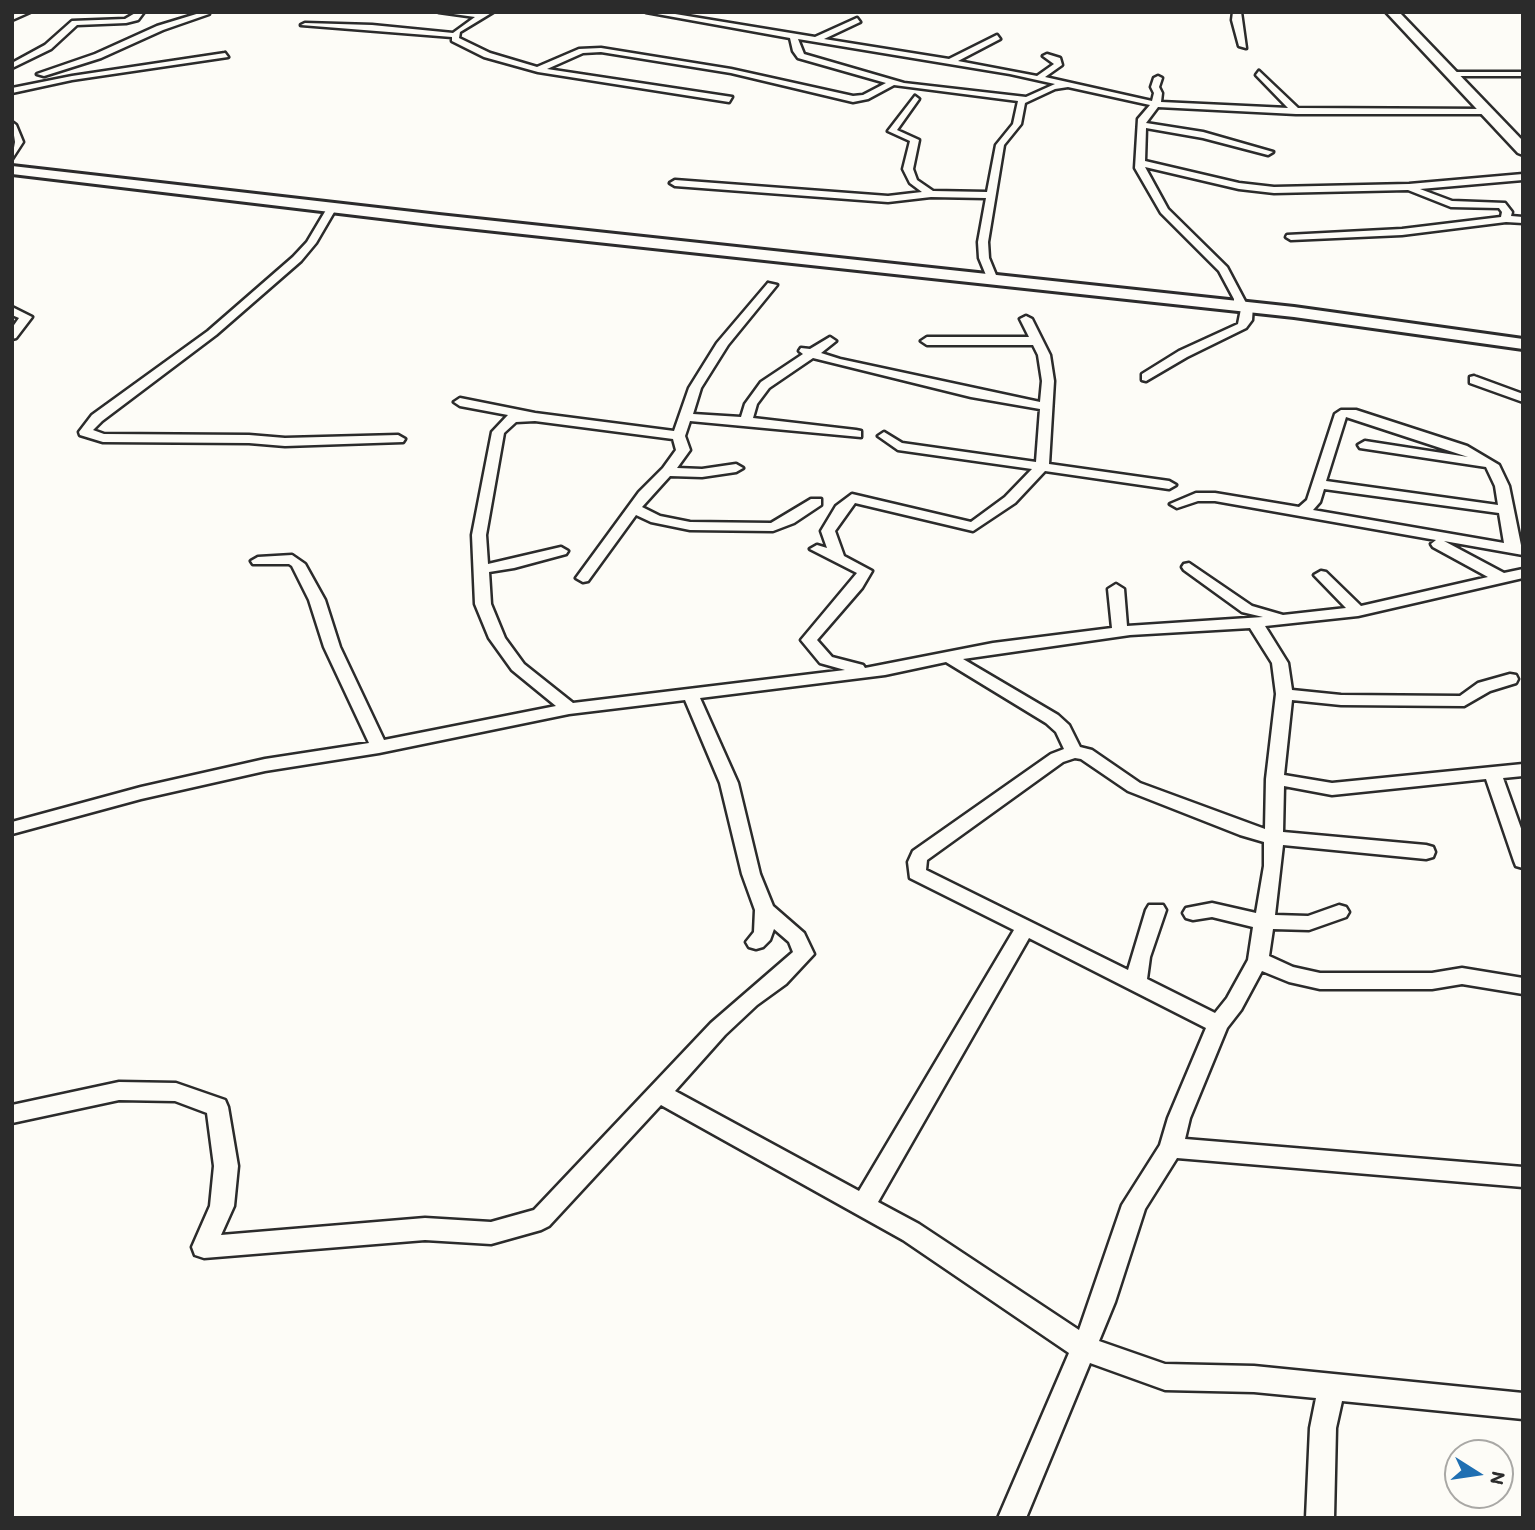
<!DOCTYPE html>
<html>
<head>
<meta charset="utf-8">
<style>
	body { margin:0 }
	#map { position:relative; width:1535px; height:1530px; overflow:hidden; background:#fdfcf7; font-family:Itim,sans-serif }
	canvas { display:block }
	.frame { position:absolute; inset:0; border:14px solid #2b2b2b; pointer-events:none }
	.north { position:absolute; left:1444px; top:1439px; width:70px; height:70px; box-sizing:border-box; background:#fdfcf7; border:2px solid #a9a8a5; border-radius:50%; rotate:102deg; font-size:19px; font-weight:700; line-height:28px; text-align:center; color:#2b2b2b }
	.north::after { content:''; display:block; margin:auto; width:24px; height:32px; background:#1f6fb2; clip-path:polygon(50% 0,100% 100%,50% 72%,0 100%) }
</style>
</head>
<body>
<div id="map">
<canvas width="1535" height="1530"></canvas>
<div class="frame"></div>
<div class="north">N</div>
</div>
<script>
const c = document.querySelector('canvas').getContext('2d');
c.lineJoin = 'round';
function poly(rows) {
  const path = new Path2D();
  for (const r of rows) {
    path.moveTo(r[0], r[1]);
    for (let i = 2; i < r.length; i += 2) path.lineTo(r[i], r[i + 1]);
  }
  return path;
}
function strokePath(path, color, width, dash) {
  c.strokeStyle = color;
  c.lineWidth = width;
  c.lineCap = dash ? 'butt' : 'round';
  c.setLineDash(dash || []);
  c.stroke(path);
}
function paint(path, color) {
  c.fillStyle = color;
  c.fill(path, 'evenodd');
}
const street = poly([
	[20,12,30,12,12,20,12,15,20,12],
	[137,12,144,12,138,20,126,23,77,25,51,49,12,68,12,63,45,45,72,21,125,19,137,12],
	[203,12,209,14,163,30,101,58,44,76,37,74,95,54,157,26,203,12],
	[439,12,493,12,460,32,459,38,490,53,537,67,579,49,601,48,731,69,853,96,863,95,886,83,798,58,793,51,790,38,646,12,663,12,815,37,857,18,860,22,824,39,949,59,997,35,1000,39,958,61,1037,76,1054,64,1043,56,1047,54,1060,58,1062,65,1045,77,1152,101,1154,93,1151,87,1154,78,1158,76,1162,78,1159,87,1162,93,1161,102,1288,108,1256,75,1259,71,1298,108,1486,109,1489,114,1296,114,1158,107,1146,123,1203,132,1273,152,1268,155,1203,138,1146,128,1145,161,1239,183,1274,187,1409,184,1523,174,1523,180,1420,189,1452,201,1505,203,1512,212,1511,216,1523,217,1523,223,1506,222,1402,235,1291,240,1286,237,1287,235,1402,229,1501,217,1502,212,1499,208,1451,207,1408,190,1274,193,1239,189,1145,167,1168,209,1227,267,1246,303,1253,306,1252,320,1246,328,1187,357,1146,381,1142,380,1142,374,1179,351,1238,324,1241,309,1234,306,1234,299,1219,271,1161,213,1135,168,1138,119,1150,105,1068,87,1055,89,1025,103,1021,124,1004,145,988,242,989,258,998,280,993,283,988,280,979,258,978,242,986,198,931,197,888,202,675,186,670,183,675,180,888,196,922,192,910,183,903,169,910,141,888,131,915,96,919,99,897,130,919,140,913,169,917,180,933,191,987,192,996,145,1013,124,1018,101,894,85,868,99,853,102,731,73,601,52,583,53,547,69,732,97,729,102,538,72,484,57,452,41,452,37,301,25,305,23,372,25,453,33,475,17,439,12],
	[798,39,1010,74,1055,84,1026,97,904,83,804,54,798,39],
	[1233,12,1241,12,1246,48,1239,46,1232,20,1233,12],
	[225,53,228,57,72,80,12,93,12,88,72,76,225,53],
	[1445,72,1523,72,1523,76,1448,76,1445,72],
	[12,122,16,125,23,142,12,159,15,142,12,122],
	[329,205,337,207,316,243,301,261,216,335,102,421,93,430,104,434,249,435,285,438,398,435,405,439,403,442,285,446,249,443,103,442,80,435,79,432,92,415,208,331,293,257,307,242,329,205],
	[768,283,777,285,728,345,701,388,693,414,741,417,745,404,761,382,803,354,799,351,801,348,810,349,830,337,836,341,821,353,840,359,1040,402,1042,381,1038,355,1033,345,927,345,921,341,927,337,1029,337,1020,319,1026,316,1032,319,1050,355,1054,381,1049,464,1169,481,1176,485,1169,489,1045,471,1015,503,973,531,855,503,835,531,844,556,872,571,862,588,817,640,832,657,863,665,865,668,993,643,1112,628,1108,589,1116,584,1124,589,1127,626,1263,617,1242,612,1184,570,1182,567,1184,564,1189,563,1252,606,1283,615,1346,608,1314,575,1321,571,1326,572,1361,606,1488,577,1433,547,1431,544,1436,540,1215,501,1198,501,1177,508,1170,504,1196,493,1215,493,1299,507,1307,500,1335,414,1341,410,1356,410,1467,446,1499,465,1509,486,1523,555,1444,541,1504,573,1523,569,1523,578,1358,616,1265,626,1288,663,1292,690,1341,695,1460,696,1478,683,1510,674,1516,675,1518,679,1516,683,1490,691,1464,706,1341,705,1292,700,1284,775,1332,783,1523,764,1523,776,1503,778,1523,834,1523,868,1516,866,1514,861,1486,779,1332,795,1284,786,1283,832,1426,845,1433,847,1435,852,1433,857,1426,859,1283,845,1275,915,1308,916,1339,905,1346,907,1349,912,1346,917,1309,930,1273,929,1269,956,1293,967,1320,973,1432,973,1462,968,1523,978,1523,994,1462,984,1432,989,1320,989,1289,982,1262,971,1241,1010,1227,1028,1190,1118,1185,1139,1523,1167,1523,1187,1177,1158,1145,1209,1115,1302,1099,1341,1165,1364,1254,1366,1523,1393,1523,1419,1342,1401,1336,1428,1334,1518,1306,1518,1310,1428,1316,1398,1254,1392,1165,1390,1090,1363,1026,1518,998,1518,1069,1353,903,1240,661,1105,549,1226,541,1230,491,1244,425,1240,204,1258,195,1255,192,1247,210,1206,214,1166,207,1113,175,1101,119,1100,12,1123,12,1105,119,1082,176,1083,225,1100,228,1107,238,1166,234,1206,221,1235,425,1218,491,1222,534,1210,711,1023,793,952,789,942,774,929,770,940,763,947,756,949,749,947,746,942,754,932,755,910,742,874,720,783,685,700,569,714,379,753,265,771,141,799,12,834,12,822,141,787,265,759,369,743,324,647,309,600,292,566,289,564,253,564,251,561,258,557,292,555,305,564,325,600,340,647,384,740,556,706,512,670,489,638,475,604,472,535,492,432,508,415,460,406,454,402,460,398,535,413,674,431,689,388,717,343,768,283],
	[813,358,971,397,1040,409,1036,462,902,443,884,432,878,436,898,450,1032,469,1005,497,971,522,852,494,836,506,821,531,827,548,817,545,810,549,857,573,801,640,820,663,845,670,573,703,524,664,505,638,491,604,489,572,514,568,566,554,568,551,561,547,488,564,486,535,504,433,516,422,535,421,673,439,676,450,663,468,639,492,576,578,583,582,588,581,636,515,651,522,690,530,773,531,794,523,821,505,821,499,811,499,771,523,690,522,660,516,642,507,670,476,702,477,736,472,743,468,736,464,702,469,677,468,690,450,685,436,690,421,861,437,861,431,856,430,753,418,757,404,769,388,813,358],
	[1346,417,1468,457,1365,441,1358,445,1360,448,1486,467,1495,486,1498,505,1326,481,1346,417],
	[1324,489,1499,513,1504,543,1313,510,1320,502,1324,489],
	[1250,628,1272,663,1276,694,1266,779,1265,829,1140,783,1092,750,1080,747,1069,725,1058,715,963,659,1130,635,1250,628],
	[946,662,1046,723,1056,732,1064,749,1051,754,913,851,908,862,910,878,1014,930,859,1191,675,1091,725,1035,757,1005,786,984,814,954,804,933,773,906,760,874,738,783,700,698,885,675,946,662],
	[1075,758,1081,759,1128,791,1240,835,1264,842,1264,866,1256,913,1212,903,1186,908,1183,913,1186,918,1193,920,1212,917,1253,927,1248,960,1227,998,1215,1013,1147,979,1150,957,1166,910,1163,905,1149,905,1146,910,1128,970,926,870,927,860,1063,762,1075,758],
	[1029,938,1206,1028,1168,1118,1160,1145,1122,1205,1079,1330,919,1224,878,1202,1029,938],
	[12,307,32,317,16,338,12,339,12,328,19,318,12,315,12,307],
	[1474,376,1523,394,1523,402,1470,383,1470,377,1474,376]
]);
const secondary = poly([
	[12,166,439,215,1294,307,1523,339,1523,349,1294,317,439,225,12,174,12,166]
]);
const primary = poly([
	[1386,12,1399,12,1523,141,1523,155,1518,153,1386,12]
]);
strokePath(street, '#2b2b2b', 5);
strokePath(secondary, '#2b2b2b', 6);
strokePath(primary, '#2b2b2b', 5);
paint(street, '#fdfcf7');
paint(secondary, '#fdfcf7');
paint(primary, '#fdfcf7');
</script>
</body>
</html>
